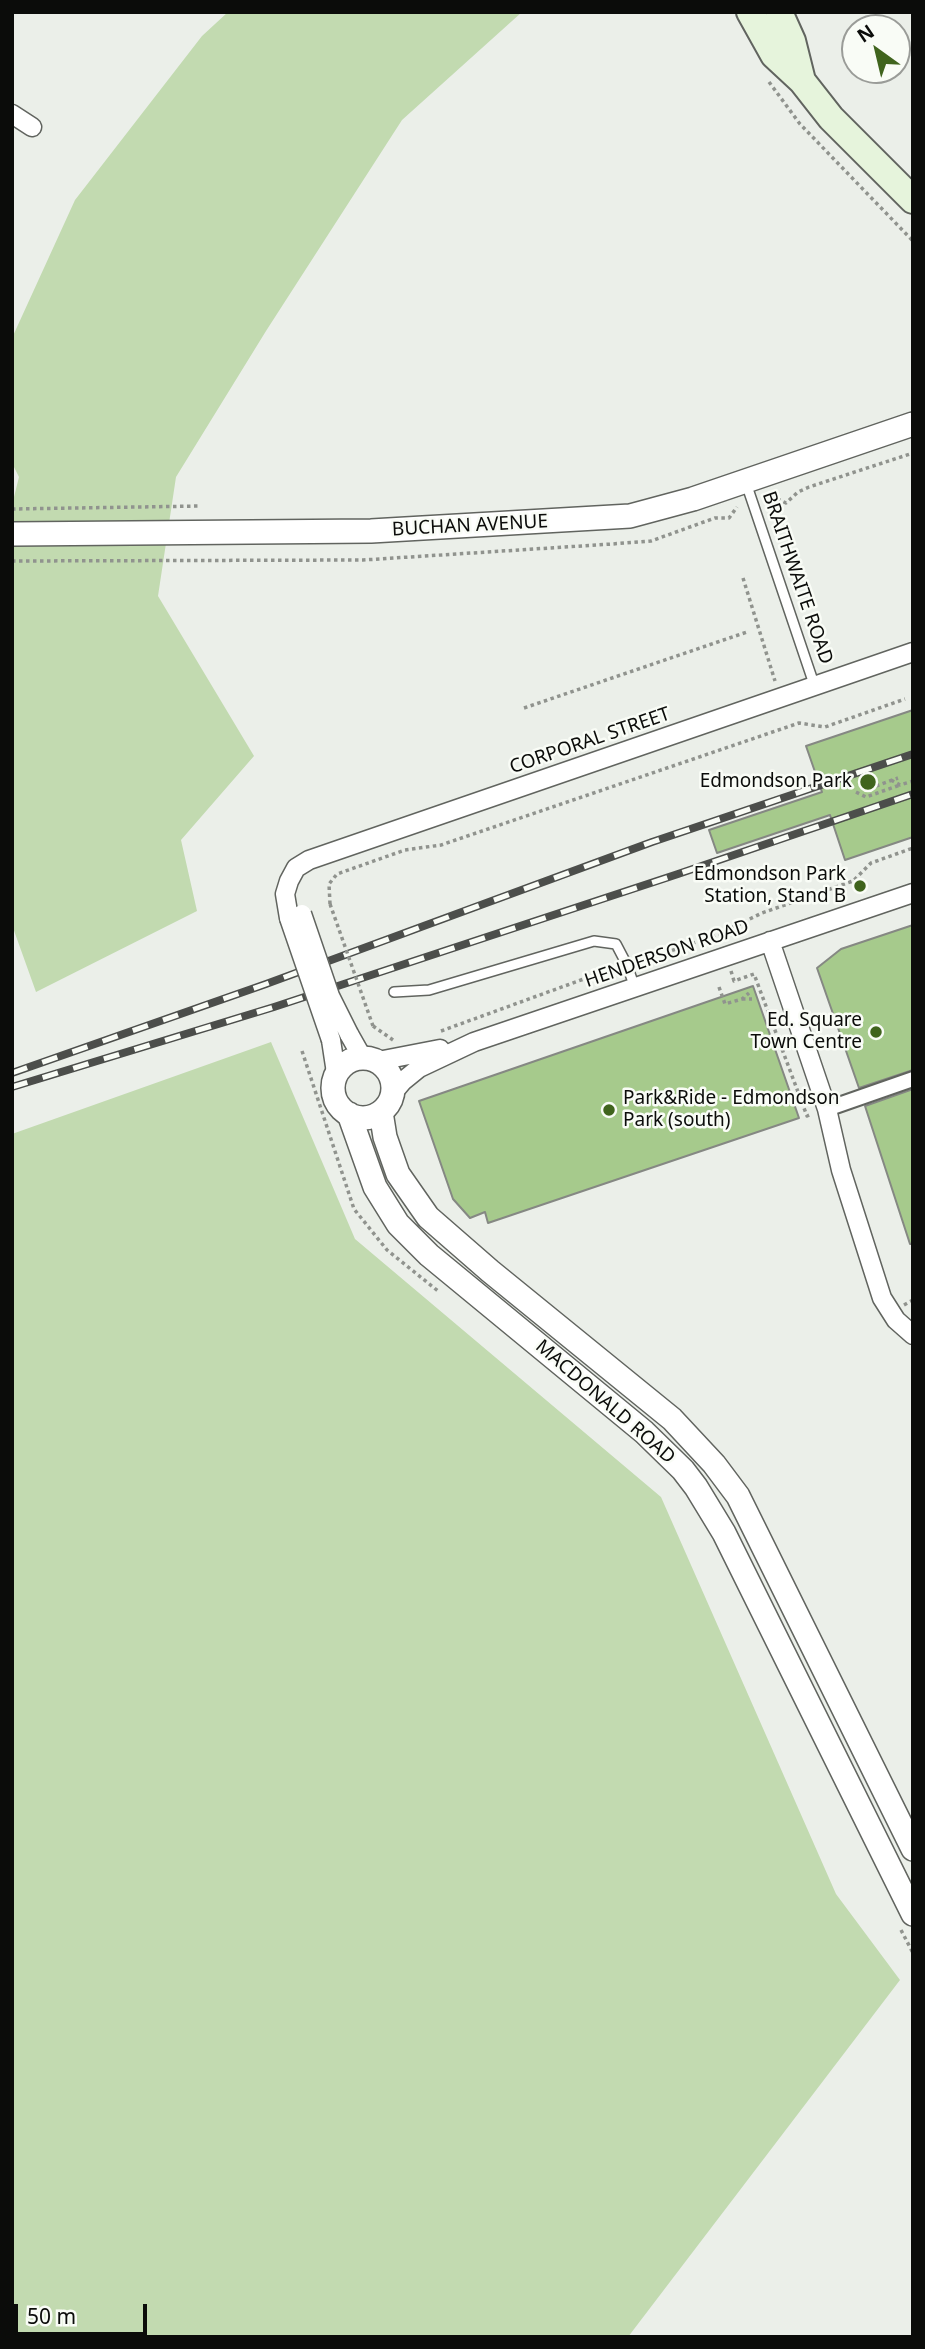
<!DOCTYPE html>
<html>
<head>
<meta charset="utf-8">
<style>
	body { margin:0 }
	#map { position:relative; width:925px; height:2349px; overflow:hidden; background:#ebefe9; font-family:"Noto Sans",sans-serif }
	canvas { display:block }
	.frame { position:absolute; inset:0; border:14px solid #0b0c0a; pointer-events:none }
	.north { position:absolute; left:841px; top:14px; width:70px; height:70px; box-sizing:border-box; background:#f9fcf6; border:2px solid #9a9c98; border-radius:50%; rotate:326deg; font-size:19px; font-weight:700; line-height:28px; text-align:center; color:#0b0c0a }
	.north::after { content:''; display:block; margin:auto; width:24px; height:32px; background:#40641d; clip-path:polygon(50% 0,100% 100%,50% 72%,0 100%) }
	.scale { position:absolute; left:14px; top:2304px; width:133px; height:32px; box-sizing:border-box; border:4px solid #0b0c0a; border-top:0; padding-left:9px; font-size:21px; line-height:24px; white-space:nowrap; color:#0b0c0a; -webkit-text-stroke:5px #f9fcf6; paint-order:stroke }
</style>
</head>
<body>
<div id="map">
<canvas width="925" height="2349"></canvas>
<div class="frame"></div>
<div class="north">N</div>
<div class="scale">50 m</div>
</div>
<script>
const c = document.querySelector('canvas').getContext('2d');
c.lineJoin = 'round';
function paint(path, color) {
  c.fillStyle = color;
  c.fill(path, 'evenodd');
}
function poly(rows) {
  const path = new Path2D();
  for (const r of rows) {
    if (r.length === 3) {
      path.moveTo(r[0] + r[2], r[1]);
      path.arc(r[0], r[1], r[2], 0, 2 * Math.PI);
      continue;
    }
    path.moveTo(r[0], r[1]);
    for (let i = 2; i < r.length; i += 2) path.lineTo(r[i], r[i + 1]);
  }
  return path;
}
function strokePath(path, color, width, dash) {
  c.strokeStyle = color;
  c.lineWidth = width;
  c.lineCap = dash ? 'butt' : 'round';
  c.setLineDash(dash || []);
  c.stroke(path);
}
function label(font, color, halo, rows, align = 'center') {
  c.font = font + ' "Noto Sans",sans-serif';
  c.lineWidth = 5;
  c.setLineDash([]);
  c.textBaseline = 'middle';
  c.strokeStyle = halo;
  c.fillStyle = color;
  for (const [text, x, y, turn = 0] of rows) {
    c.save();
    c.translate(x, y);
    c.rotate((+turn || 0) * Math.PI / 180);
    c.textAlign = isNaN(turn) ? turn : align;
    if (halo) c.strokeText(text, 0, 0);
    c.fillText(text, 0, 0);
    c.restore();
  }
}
paint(poly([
	[228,12,522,12,402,120,266,331,176,477,158,596,254,756,181,840,197,911,36,992,12,925,12,505,19,477,12,463,12,338,75,200,202,36],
	[271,1042,355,1239,661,1497,836,1894,900,1980,628,2337,12,2337,12,1134]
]), '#c2dab0');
const building = poly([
	[913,710,913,837,845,860,830,815,717,853,709,830,822,792,806,746,913,710],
	[913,925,913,1070,859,1088,817,968,841,949,913,925],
	[753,986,799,1118,488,1223,485,1212,470,1218,453,1199,419,1101,753,986],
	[913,1089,913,1244,910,1244,865,1106,913,1089]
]);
paint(building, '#a6ca8c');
strokePath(building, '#858883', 2);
const service = poly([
	[746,483,815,687],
	[394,992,429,990,594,941,616,944,627,965,635,988]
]);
const pedestrian = poly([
	[827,1109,913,1079]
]);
const minor = poly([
	[12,114,32,127],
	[289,918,285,894,289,881,296,868,309,860,913,652],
	[770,941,827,1109,841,1170,882,1298,896,1320,913,1335],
	[349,1034,362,1057],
	[331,1040,336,1073],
	[378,1061,440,1049],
	[392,1094,403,1081,419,1068,474,1042,913,893]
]);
const tertiary = poly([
	[12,534,371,531,630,516,693,499,913,424],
	[363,1088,30],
	[381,1112,385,1137,398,1174,428,1217,490,1271,672,1419,714,1464,738,1496,913,1849],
	[349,1114,375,1187,398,1224,429,1255,644,1432,683,1470,696,1487,724,1533,913,1914]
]);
const secondary = poly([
	[750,12,774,55,802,81,831,118,913,200],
	[779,12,792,41,802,81]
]);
strokePath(service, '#61645f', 12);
strokePath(pedestrian, '#61645f', 18);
strokePath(minor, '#61645f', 21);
strokePath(tertiary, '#61645f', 26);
strokePath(secondary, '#61645f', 30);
strokePath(poly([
	[769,82,800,124,913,241],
	[764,498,772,496,786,503,798,492,809,487,913,453],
	[12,509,200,506],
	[12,561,363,560,612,544,651,541,715,518,729,518,737,507],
	[743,578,775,681],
	[524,708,747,632],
	[891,780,900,785,913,781],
	[876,786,898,778],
	[856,792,866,797,900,785],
	[330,904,329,884,337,874,405,850,441,845,799,723,825,727,905,699],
	[639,962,719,934,762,913,853,881,871,863,913,848],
	[731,971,734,981,754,974,807,1116,812,1114],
	[719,987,725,1004,742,999,749,993],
	[742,999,752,999],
	[373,1026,393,1040],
	[441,1031,614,968],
	[302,1051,354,1209,387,1250,438,1291],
	[904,1305,913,1300],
	[901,1930,913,1953]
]), '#90938e', 3.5, [3.5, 3.5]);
strokePath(service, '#fff', 9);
strokePath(pedestrian, '#fff', 14);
strokePath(minor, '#fff', 18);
strokePath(tertiary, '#fff', 23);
strokePath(secondary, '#e6f4dc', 26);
const rail = poly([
	[12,1073,266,984,652,842,913,754],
	[12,1087,274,1007,678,874,913,794]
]);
strokePath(rail, '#4c4e4b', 8);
strokePath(rail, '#f9fcf6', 5, [16]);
const minorBridge = poly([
	[302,914,330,996,349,1034],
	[289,918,331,1040]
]);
strokePath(minorBridge, '#61645f', 21, []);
strokePath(poly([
	[330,904,373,1026]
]), '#90938e', 3.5, [3.5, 3.5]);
strokePath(minorBridge, '#fff', 18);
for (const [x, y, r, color] of [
	[868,782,9,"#40641d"],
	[860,886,7,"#40641d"],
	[876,1032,7,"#40641d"],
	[609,1110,7,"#40641d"]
]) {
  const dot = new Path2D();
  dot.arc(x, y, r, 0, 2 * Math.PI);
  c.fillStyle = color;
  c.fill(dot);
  strokePath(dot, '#f9fcf6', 2.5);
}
label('19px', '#0b0c0a', '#f9fcf6', [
	["BUCHAN AVENUE",470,526,-3],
	["BRAITHWAITE ROAD",797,578,71],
	["CORPORAL STREET",590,741,-19],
	["HENDERSON ROAD",667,954,-19],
	["MACDONALD ROAD",605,1402,41]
]);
label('19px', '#0b0c0a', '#f9fcf6', [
	["Edmondson Park",852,782],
	["Edmondson Park",846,875],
	["Station, Stand B",846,897],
	["Ed. Square",862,1021],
	["Town Centre",862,1043],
	["Park&Ride - Edmondson",623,1099,"left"],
	["Park (south)",623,1121,"left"]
], 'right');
</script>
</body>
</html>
